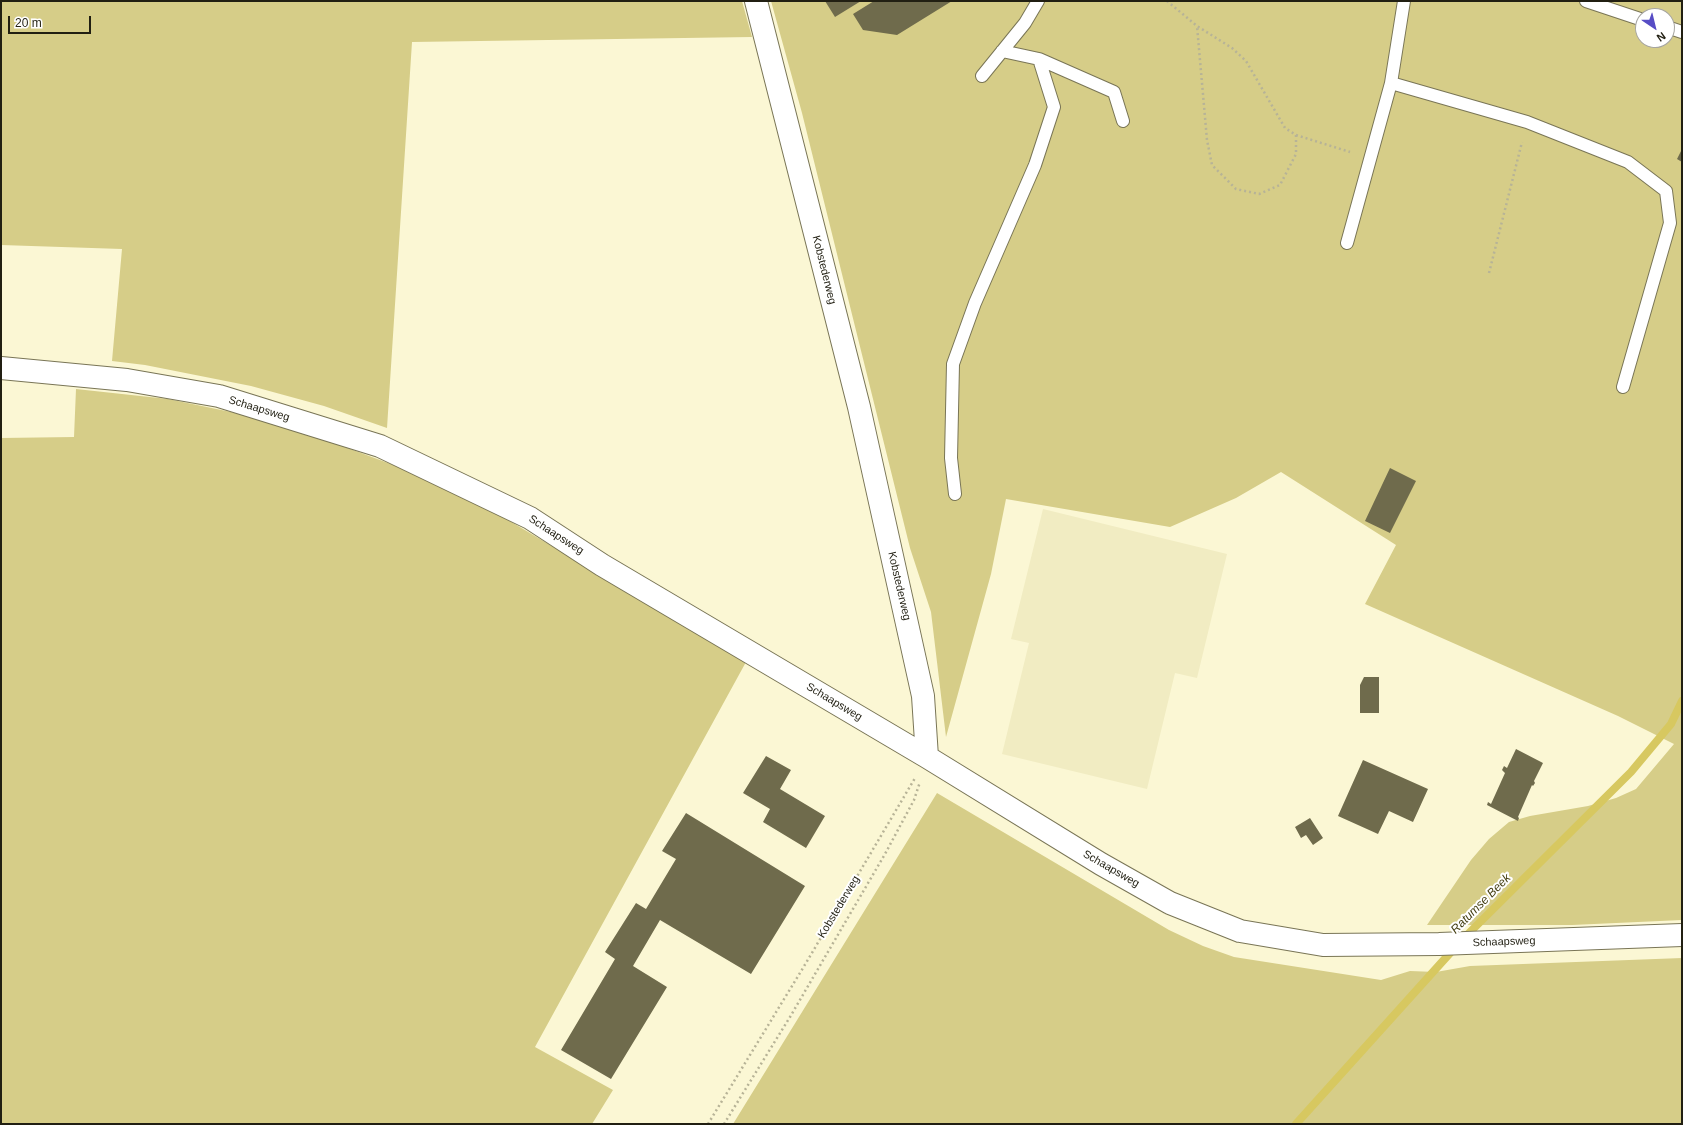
<!DOCTYPE html>
<html>
<head>
<meta charset="utf-8">
<style>
	body { margin:0 }
	#map { position:relative; width:1683px; height:1125px; overflow:hidden; background:#fbf7d4; font-family:Helvetica,sans-serif }
	canvas { display:block }
	.frame { position:absolute; inset:0; border:2px solid #211f12; pointer-events:none }
	.north { position:absolute; left:1635px; top:8px; width:40px; height:40px; box-sizing:border-box; background:#fff; border:1px solid #a6a5a0; border-radius:50%; rotate:145deg; font-size:11px; font-weight:700; line-height:16px; text-align:center; color:#211f12 }
	.north::after { content:''; display:block; margin:auto; width:14px; height:18px; background:#574dc5; clip-path:polygon(50% 0,100% 100%,50% 72%,0 100%) }
	.scale { position:absolute; left:8px; top:16px; width:83px; height:18px; box-sizing:border-box; border:2px solid #211f12; border-top:0; padding-left:5px; font-size:12px; line-height:14px; white-space:nowrap; color:#211f12; -webkit-text-stroke:3px #fff; paint-order:stroke }
</style>
</head>
<body>
<div id="map">
<canvas width="1683" height="1125"></canvas>
<div class="frame"></div>
<div class="north">N</div>
<div class="scale">20 m</div>
</div>
<script>
const c = document.querySelector('canvas').getContext('2d');
c.lineJoin = 'round';
function paint(path, color) {
  c.fillStyle = color;
  c.fill(path, 'evenodd');
}
function poly(rows) {
  const path = new Path2D();
  for (const r of rows) {
    path.moveTo(r[0], r[1]);
    for (let i = 2; i < r.length; i += 2) path.lineTo(r[i], r[i + 1]);
  }
  return path;
}
function strokePath(path, color, width, dash) {
  c.strokeStyle = color;
  c.lineWidth = width;
  c.lineCap = dash ? 'butt' : 'round';
  c.setLineDash(dash || []);
  c.stroke(path);
}
function label(font, color, halo, rows, align = 'center') {
  c.font = font + ' Helvetica,sans-serif';
  c.lineWidth = 4;
  c.setLineDash([]);
  c.textBaseline = 'middle';
  c.strokeStyle = halo;
  c.fillStyle = color;
  for (const [text, x, y, turn = 0] of rows) {
    c.save();
    c.translate(x, y);
    c.rotate((+turn || 0) * Math.PI / 180);
    c.textAlign = isNaN(turn) ? turn : align;
    if (halo) c.strokeText(text, 0, 0);
    c.fillText(text, 0, 0);
    c.restore();
  }
}
paint(poly([
	[1043,509,1227,554,1197,678,1175,673,1147,789,1002,754,1029,643,1011,639]
]), '#f1ecc2');
paint(poly([
	[1,1,742,1,752,37,412,42,387,428,324,406,251,386,145,365,112,361,122,249,1,245],
	[771,1,1682,1,1682,920,1572,925,1427,925,1471,860,1489,839,1509,822,1530,816,1588,806,1616,798,1636,789,1674,744,1618,716,1365,604,1396,545,1281,472,1236,498,1170,527,1006,499,991,574,946,737,931,612,910,548,802,113],
	[1643,16,1667,16,1667,40,1643,40],
	[76,389,168,399,231,412,302,431,431,479,498,514,746,662,535,1047,613,1090,592,1124,1,1124,1,438,74,437],
	[937,793,1169,930,1203,946,1234,957,1381,980,1410,971,1436,972,1470,966,1682,958,1682,1124,733,1124]
]), '#d6cd88');
strokePath(poly([
	[1296,1124,1460,942,1631,772,1671,724,1682,701]
]), '#d7c860', 8);
paint(poly([
	[825,1,861,1,835,17],
	[874,1,952,1,897,35,863,30,853,14],
	[1682,149,1682,162,1677,159],
	[1390,468,1416,481,1390,533,1365,521],
	[1364,677,1379,677,1379,713,1360,713,1360,685],
	[1516,749,1543,763,1534,781,1535,783,1533,786,1532,785,1518,817,1519,818,1518,821,1487,805,1488,802,1491,804,1505,773,1502,770,1504,766,1507,768],
	[766,756,791,770,780,789,825,816,806,848,763,822,770,809,743,793],
	[1363,760,1428,789,1413,822,1389,811,1378,834,1338,816],
	[686,813,805,886,751,974,660,920,633,966,667,987,611,1079,561,1050,615,959,605,952,636,903,646,909,676,859,662,851],
	[1310,818,1323,838,1313,845,1306,835,1301,838,1295,827]
]), '#6f6b4c');
const lane = poly([
	[1586,1,1643,20],
	[1667,27,1682,32],
	[1002,51,1039,59,1114,92,1123,121],
	[982,76,1025,23,1038,1],
	[1391,83,1527,122,1628,162,1666,191,1670,223,1623,387],
	[1347,243,1391,83,1404,1],
	[955,494,951,458,953,364,975,303,1035,165,1054,107,1039,59]
]);
const street = poly([
	[756,1,859,407,923,696,927,757],
	[1,368,127,380,219,396,380,446,530,518,602,565,927,757,1101,864,1170,903,1240,931,1323,945,1439,944,1682,935]
]);
strokePath(lane, '#797556', 14);
strokePath(street, '#797556', 24);
strokePath(poly([
	[1167,1,1197,26,1232,48,1246,61,1285,128,1296,135,1296,154,1280,185,1259,194,1236,189,1212,165,1207,140,1197,26],
	[1296,135,1350,152],
	[1489,273,1522,142],
	[708,1124,806,963,915,778],
	[724,1124,790,1017,885,854,914,800,920,782]
]), '#b7b397', 2.5, [2, 3]);
strokePath(lane, '#fff', 12);
strokePath(street, '#fff', 22);
label('11px', '#211f12', '#fff', [
	["Kobstederweg",824,270,76],
	["Schaapsweg",259,409,17],
	["Schaapsweg",556,535,33],
	["Kobstederweg",899,586,77],
	["Schaapsweg",834,702,31],
	["Schaapsweg",1111,869,30],
	["Kobstederweg",839,907,-59],
	["Schaapsweg",1504,942,-2]
]);
label('italic 12px', '#433d10', '#fff', [
	["Ratumse Beek",1481,904,-45]
]);
</script>
</body>
</html>
